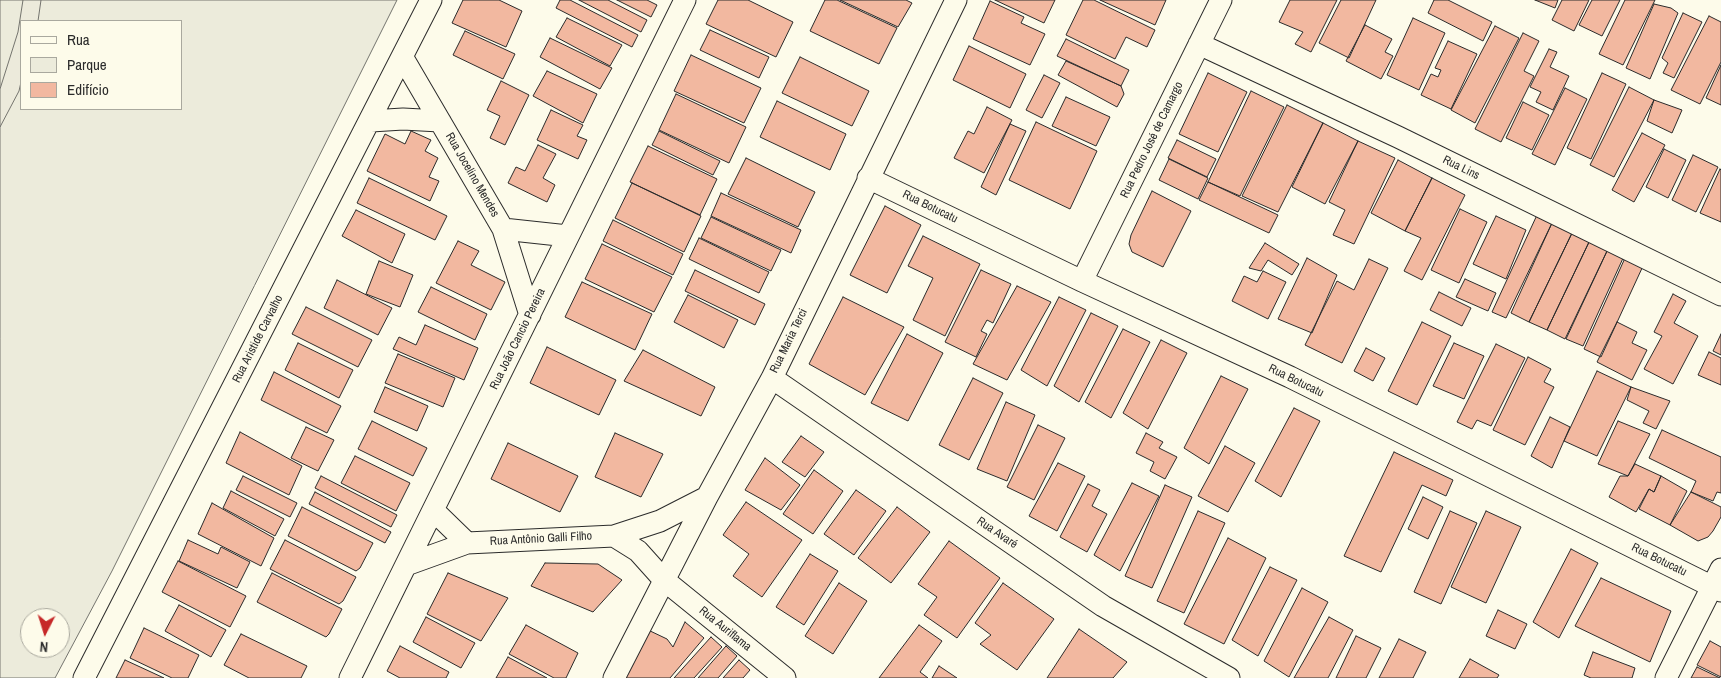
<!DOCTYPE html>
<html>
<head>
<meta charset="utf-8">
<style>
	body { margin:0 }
	#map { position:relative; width:1721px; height:678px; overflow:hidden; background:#fdfbea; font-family:"Archivo Narrow",sans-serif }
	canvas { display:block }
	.legend { position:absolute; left:20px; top:20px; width:162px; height:90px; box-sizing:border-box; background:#fdfbea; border:1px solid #a9a89e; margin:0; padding:6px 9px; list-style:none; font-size:15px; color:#2b2b2b }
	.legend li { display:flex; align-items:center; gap:10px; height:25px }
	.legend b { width:25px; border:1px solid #a9a89e }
	.north { position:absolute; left:20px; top:608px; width:50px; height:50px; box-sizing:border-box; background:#fdfbea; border:1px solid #a9a89e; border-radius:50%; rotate:185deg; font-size:14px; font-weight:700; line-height:20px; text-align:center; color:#2b2b2b }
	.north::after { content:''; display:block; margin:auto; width:18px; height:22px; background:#c62828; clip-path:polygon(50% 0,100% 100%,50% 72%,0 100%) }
</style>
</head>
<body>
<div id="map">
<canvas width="1721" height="678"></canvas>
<ul class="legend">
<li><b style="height:6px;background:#fdfbea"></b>Rua</li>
<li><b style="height:14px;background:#ecebdb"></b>Parque</li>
<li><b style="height:14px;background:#f2b8a0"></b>Edifício</li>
</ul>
<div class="north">N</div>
</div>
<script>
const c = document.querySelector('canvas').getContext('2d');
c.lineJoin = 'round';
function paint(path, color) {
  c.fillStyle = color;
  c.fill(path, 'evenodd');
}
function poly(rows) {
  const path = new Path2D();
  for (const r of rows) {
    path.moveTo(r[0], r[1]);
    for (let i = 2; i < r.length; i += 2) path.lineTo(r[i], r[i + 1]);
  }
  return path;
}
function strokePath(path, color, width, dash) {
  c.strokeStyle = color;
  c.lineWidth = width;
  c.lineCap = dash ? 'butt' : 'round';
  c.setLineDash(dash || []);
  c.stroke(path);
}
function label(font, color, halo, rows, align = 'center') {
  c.font = font + ' "Archivo Narrow",sans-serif';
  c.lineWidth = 4;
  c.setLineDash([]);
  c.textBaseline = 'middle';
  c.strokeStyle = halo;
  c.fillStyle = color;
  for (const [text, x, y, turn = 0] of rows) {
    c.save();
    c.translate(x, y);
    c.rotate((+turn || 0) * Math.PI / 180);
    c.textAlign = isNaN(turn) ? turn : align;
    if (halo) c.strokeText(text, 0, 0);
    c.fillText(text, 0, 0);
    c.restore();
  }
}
const green = poly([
	[0,0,397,0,112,571,55,678,0,678,0,0],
	[21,21,181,21,181,109,21,109,21,21],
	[30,618,60,618,60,648,30,648,30,618]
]);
paint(green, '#ecebdb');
strokePath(green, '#74746e', 1);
const parking = poly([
	[23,0,41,0,38,21,21,21,21,82,19,91,0,127,0,89,18,32,23,0]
]);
paint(parking, '#eceadb');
strokePath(parking, '#74746e', 1);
const building = poly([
	[463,0,499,0,522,11,506,47,452,23,463,0],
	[560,0,570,0,638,35,632,47,556,8,560,0],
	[579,0,608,0,647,20,641,32,579,0],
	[617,0,647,0,657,5,651,17,617,0],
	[718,0,748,0,793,22,776,57,706,24,718,0],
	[825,0,837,0,897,28,879,64,810,31,825,0],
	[840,0,906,0,912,3,898,27,840,0],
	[995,0,1055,0,1044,23,995,0],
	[1083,0,1094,0,1155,30,1147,47,1126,37,1115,59,1066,35,1083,0],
	[1100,0,1166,0,1155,25,1100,0],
	[1290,0,1337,0,1311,52,1295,44,1303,32,1279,22,1290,0],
	[1341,0,1376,0,1349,58,1319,43,1341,0],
	[1434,0,1448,0,1492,22,1483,41,1428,13,1434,0],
	[1535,0,1558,0,1555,8,1535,0],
	[1562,0,1589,0,1574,31,1552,20,1562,0],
	[1592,0,1620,0,1602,36,1579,25,1592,0],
	[1625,0,1655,0,1623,65,1599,54,1625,0],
	[990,1,1024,17,1021,23,1045,34,1030,65,973,39,990,1],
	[1654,4,1671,8,1678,13,1650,79,1626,68,1654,4],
	[1683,13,1702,22,1674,78,1663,73,1668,63,1662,58,1683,13],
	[1709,16,1721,22,1721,62,1700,104,1671,90,1709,16],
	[567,18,622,45,610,66,556,37,567,18],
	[1413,18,1445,33,1419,90,1387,75,1413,18],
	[1365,25,1392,39,1385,52,1393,56,1381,79,1346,61,1365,25],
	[1495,26,1519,38,1475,123,1451,110,1495,26],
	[710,30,769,57,759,78,700,50,710,30],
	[465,31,515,54,503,79,453,55,465,31],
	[1523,33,1539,41,1524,71,1534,76,1501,142,1475,129,1523,33],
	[550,38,612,68,600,89,540,57,550,38],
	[1066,39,1129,70,1121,86,1057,56,1066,39],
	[1448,41,1477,54,1451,109,1421,95,1431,74,1438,77,1441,70,1435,68,1448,41],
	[969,46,1026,74,1010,108,953,80,969,46],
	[1549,49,1557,52,1550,67,1569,76,1553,110,1536,102,1541,92,1530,87,1549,49],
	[691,55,761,88,744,123,674,91,691,55],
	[800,57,869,91,852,126,782,93,800,57],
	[1066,61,1121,86,1124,94,1117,107,1058,75,1066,61],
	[1721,65,1721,105,1706,98,1721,65],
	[547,71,597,94,583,123,533,96,547,71],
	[1208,73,1247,92,1218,152,1179,134,1208,73],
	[1602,73,1626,84,1591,159,1567,148,1602,73],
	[1044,75,1060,83,1042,118,1026,110,1044,75],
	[501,81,529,95,505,145,490,138,500,116,487,110,501,81],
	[1629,87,1654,100,1614,177,1590,165,1629,87],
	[1565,88,1587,99,1555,165,1532,154,1565,88],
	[1251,91,1284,107,1240,196,1208,182,1251,91],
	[676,94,746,127,729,163,659,130,676,94],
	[1066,97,1110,117,1096,146,1052,126,1066,97],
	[1654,100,1682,110,1672,133,1647,121,1654,100],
	[777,101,846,134,830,170,760,137,777,101],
	[1523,102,1549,115,1532,150,1506,138,1523,102],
	[1287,105,1323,123,1278,212,1242,196,1287,105],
	[987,107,1012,120,984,173,954,158,968,131,974,134,987,107],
	[551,110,583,125,577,136,587,140,578,159,537,140,551,110],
	[1036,122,1097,151,1070,209,1009,180,1036,122],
	[1323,123,1358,141,1325,204,1292,187,1323,123],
	[1010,124,1026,131,996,195,981,187,1010,124],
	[411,131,431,140,425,151,438,158,429,177,439,181,430,201,367,171,385,134,405,144,411,131],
	[659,131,720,161,713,175,652,145,659,131],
	[1642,133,1665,145,1634,202,1612,190,1642,133],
	[1177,140,1216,159,1207,177,1168,158,1177,140],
	[1358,141,1395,158,1354,244,1333,235,1345,210,1329,202,1358,141],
	[538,145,556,154,543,178,555,185,547,202,508,183,516,167,525,171,538,145],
	[648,146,717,179,700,215,630,182,648,146],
	[1664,149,1686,160,1668,198,1646,187,1664,149],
	[1693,155,1718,167,1696,212,1672,200,1693,155],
	[746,158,815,192,798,227,728,194,746,158],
	[1169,159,1208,178,1198,199,1159,180,1169,159],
	[1398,160,1432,178,1405,231,1371,213,1398,160],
	[1720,169,1721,170,1721,222,1700,213,1720,169],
	[369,178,447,216,435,240,357,203,369,178],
	[1432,178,1465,195,1422,280,1404,271,1421,238,1405,231,1432,178],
	[1208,182,1278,215,1269,233,1199,200,1208,182],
	[632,183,701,216,684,252,615,218,632,183],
	[1152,191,1191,211,1163,267,1132,252,1129,244,1131,235,1152,191],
	[721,193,801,230,791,253,711,216,721,193],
	[885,206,921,225,887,293,850,275,885,206],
	[1460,209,1487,222,1459,283,1431,270,1460,209],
	[356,210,405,234,392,263,342,236,356,210],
	[1537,215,1552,223,1506,318,1492,312,1537,215],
	[1496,216,1526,230,1506,279,1473,264,1496,216],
	[711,217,781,250,771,271,701,238,711,217],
	[613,220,683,254,673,275,603,241,613,220],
	[1552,223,1573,231,1529,322,1511,313,1552,223],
	[1573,231,1590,240,1547,330,1529,322,1573,231],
	[923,236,980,264,945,336,913,320,933,278,908,266,923,236],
	[699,238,769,272,759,293,689,259,699,238],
	[1590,240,1608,249,1565,339,1547,330,1590,240],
	[458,241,479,251,471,265,505,282,491,310,436,283,458,241],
	[1265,243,1299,264,1292,275,1268,260,1261,271,1249,268,1265,243],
	[602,244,672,277,654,312,585,279,602,244],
	[1608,249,1624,256,1583,346,1566,339,1608,249],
	[1307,258,1337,275,1312,333,1278,319,1307,258],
	[1625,258,1643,266,1601,357,1584,349,1625,258],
	[1369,259,1388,268,1342,363,1305,345,1337,281,1354,290,1369,259],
	[379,261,413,275,400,307,366,294,379,261],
	[695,270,765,304,755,325,685,291,695,270],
	[981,270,1011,284,993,323,987,320,981,331,987,334,976,357,945,342,981,270],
	[1263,271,1286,282,1268,319,1232,301,1244,276,1257,282,1263,271],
	[1465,279,1496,293,1488,311,1456,297,1465,279],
	[337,280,392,308,378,335,324,308,337,280],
	[582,282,652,314,635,350,565,317,582,282],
	[1017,286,1051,302,1007,380,973,364,1017,286],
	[431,287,487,314,475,340,418,312,431,287],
	[1439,292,1471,308,1462,326,1430,310,1439,292],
	[1673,294,1686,301,1674,323,1698,336,1673,384,1644,369,1662,336,1654,332,1673,294],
	[688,295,738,320,724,348,674,322,688,295],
	[843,297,904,327,865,395,809,364,843,297],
	[1059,297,1086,310,1047,386,1021,370,1059,297],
	[306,307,372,340,358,367,292,334,306,307],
	[1091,313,1118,326,1079,402,1054,386,1091,313],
	[1422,322,1451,336,1417,405,1388,391,1422,322],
	[1617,322,1637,332,1632,343,1647,350,1632,380,1597,362,1617,322],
	[425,325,478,348,464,380,393,349,399,337,416,345,425,325],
	[1123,329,1150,342,1111,418,1085,402,1123,329],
	[907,334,943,353,908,421,871,403,907,334],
	[1721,334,1721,355,1713,351,1721,334],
	[1161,340,1187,353,1148,429,1123,413,1161,340],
	[298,343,353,370,339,398,285,370,298,343],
	[1454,343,1484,356,1464,399,1433,386,1454,343],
	[1496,344,1525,358,1491,426,1477,420,1472,429,1457,422,1496,344],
	[547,347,616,380,599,415,530,383,547,347],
	[1366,348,1385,358,1373,381,1354,371,1366,348],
	[643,350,715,387,701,416,624,381,643,350],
	[1709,352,1721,358,1721,385,1698,375,1709,352],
	[398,354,455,378,443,407,385,383,398,354],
	[1528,357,1551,369,1544,382,1554,387,1525,445,1493,430,1528,357],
	[1597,371,1631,387,1597,456,1564,441,1597,371],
	[274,372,341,406,327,433,261,400,274,372],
	[1221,376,1248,389,1209,464,1184,448,1221,376],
	[973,378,1003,393,969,460,939,445,973,378],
	[385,387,428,406,417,431,374,412,385,387],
	[1631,387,1670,401,1656,429,1643,423,1649,411,1627,400,1631,387],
	[1006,402,1035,415,1007,481,977,469,1006,402],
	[1294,408,1320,421,1281,497,1255,481,1294,408],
	[1550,417,1570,427,1552,468,1531,456,1550,417],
	[372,421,427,448,413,476,358,449,372,421],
	[1618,421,1650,434,1628,476,1598,464,1618,421],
	[1038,425,1065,438,1034,500,1007,487,1038,425],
	[306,427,334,440,318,471,291,458,306,427],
	[1662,430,1721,457,1721,493,1717,492,1713,501,1691,492,1696,481,1649,458,1662,430],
	[240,432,302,466,289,495,226,463,240,432],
	[615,433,663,454,641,497,595,477,615,433],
	[1146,433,1163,442,1159,448,1177,457,1165,479,1150,471,1154,462,1136,453,1146,433],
	[801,436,824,452,805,477,782,462,801,436],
	[508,443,578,476,560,512,491,479,508,443],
	[1225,446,1255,463,1228,512,1198,496,1225,446],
	[1394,452,1453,480,1446,496,1422,485,1381,572,1344,556,1394,452],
	[355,456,410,483,396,511,341,483,355,456],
	[765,458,800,485,781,510,745,490,765,458],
	[1058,463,1085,476,1057,531,1029,516,1058,463],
	[1635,464,1661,476,1654,492,1649,489,1636,512,1609,497,1620,476,1628,476,1635,464],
	[814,470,843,491,813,534,783,514,814,470],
	[243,476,297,503,290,517,236,490,243,476],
	[321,476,397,515,391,527,315,488,321,476],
	[1661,476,1687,491,1670,525,1639,509,1649,489,1654,492,1661,476],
	[1132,483,1159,496,1120,571,1094,555,1132,483],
	[1088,484,1100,490,1092,506,1107,514,1087,552,1060,537,1088,484],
	[1165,485,1192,497,1152,588,1125,576,1165,485],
	[856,490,886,511,854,555,824,534,856,490],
	[231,491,284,519,275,536,223,508,231,491],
	[315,492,391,532,385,543,309,504,315,492],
	[1691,492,1721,507,1721,517,1713,531,1708,537,1698,541,1670,525,1691,492],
	[1423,497,1443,507,1428,539,1408,529,1423,497],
	[746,502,802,540,762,597,733,576,749,554,723,535,746,502],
	[212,503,274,538,261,566,198,534,212,503],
	[302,507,373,543,360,568,356,571,288,536,302,507],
	[897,507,930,532,891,583,858,558,897,507],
	[1198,511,1225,523,1184,613,1157,601,1198,511],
	[1450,511,1477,523,1441,604,1414,592,1450,511],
	[1486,511,1521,527,1486,603,1451,587,1486,511],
	[1228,538,1266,558,1224,644,1184,624,1228,538],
	[188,540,218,554,221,547,250,562,237,588,179,561,188,540],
	[285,540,356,577,343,601,339,604,270,569,285,540],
	[949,541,1000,578,957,638,924,615,937,597,918,584,949,541],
	[1571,549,1598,563,1559,638,1533,622,1571,549],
	[810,554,838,571,804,625,776,607,810,554],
	[178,561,246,596,230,627,162,592,178,561],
	[545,563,598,564,622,580,593,612,531,586,545,563],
	[1270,567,1297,580,1258,656,1232,640,1270,567],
	[272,573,342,609,329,634,326,637,257,602,272,573],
	[448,573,508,598,481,641,427,614,448,573],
	[1601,578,1671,611,1650,662,1575,626,1601,578],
	[839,583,867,601,833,654,805,636,839,583],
	[1003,583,1054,619,1017,670,980,644,991,635,975,623,1003,583],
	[1302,588,1328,602,1289,677,1264,661,1302,588],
	[179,605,226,630,211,657,165,631,179,605],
	[1498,610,1527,624,1515,649,1486,636,1498,610],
	[426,617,475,643,461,668,413,642,426,617],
	[1329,617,1353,630,1328,678,1294,678,1329,617],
	[685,622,704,638,670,678,625,678,646,629,667,639,673,647,685,622],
	[526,625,578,653,566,678,554,678,509,654,526,625],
	[919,625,942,641,920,672,928,678,879,678,919,625],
	[144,628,199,655,188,678,172,678,130,658,144,628],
	[1079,629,1127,662,1113,678,1047,678,1079,629],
	[241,634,307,666,301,678,249,678,224,665,241,634],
	[1356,636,1381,648,1366,678,1336,678,1356,636],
	[711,637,722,647,694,678,674,678,711,637],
	[1399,639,1426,652,1413,678,1379,678,1399,639],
	[1710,641,1721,647,1721,677,1697,665,1710,641],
	[400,646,449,672,446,678,400,678,387,671,400,646],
	[726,646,737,656,718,678,698,678,726,646],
	[1593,652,1635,668,1632,678,1591,678,1584,675,1593,652],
	[508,657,547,678,496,678,508,657],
	[1470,659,1499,675,1497,678,1459,678,1470,659],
	[125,660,164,678,116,678,125,660],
	[739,660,750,670,743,678,723,678,739,660],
	[939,666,957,678,932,678,939,666],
	[1697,667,1720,678,1691,678,1697,667]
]);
paint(building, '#f2b8a0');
strokePath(building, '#2b2b2b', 1);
const street = poly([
	[1199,44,1398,137,1721,295],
	[403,58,503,229,530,315],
	[371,121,403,119,440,121],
	[868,178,1082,281,1290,377,1721,591],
	[503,229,568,236],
	[1082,281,1221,0],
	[772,378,1103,606,1229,678],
	[433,510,467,543],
	[614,536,660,521,707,497],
	[406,565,467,543,614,536,638,551,664,580,785,678],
	[84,678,431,0],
	[350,678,685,0],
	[614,678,707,497,772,378,956,0],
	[1666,678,1721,569]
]);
strokePath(street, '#2b2b2b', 23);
strokePath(street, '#fdfbea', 21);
label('12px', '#2b2b2b', '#fdfbea', [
	["Rua Pedro José de Camargo",1152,140,-64],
	["Rua Lins",1461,168,26],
	["Rua Jocelino Mendes",472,175,60],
	["Rua Botucatu",930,207,26],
	["Rua Aristide Carvalho",258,339,-63],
	["Rua João Cancio Pereira",518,339,-64],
	["Rua Maria Terci",789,341,-64],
	["Rua Botucatu",1296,381,26],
	["Rua Avaré",997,533,34],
	["Rua Antônio Galli Filho",541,539,-3],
	["Rua Botucatu",1659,560,26],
	["Rua Auriflama",725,629,39]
]);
</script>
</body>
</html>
